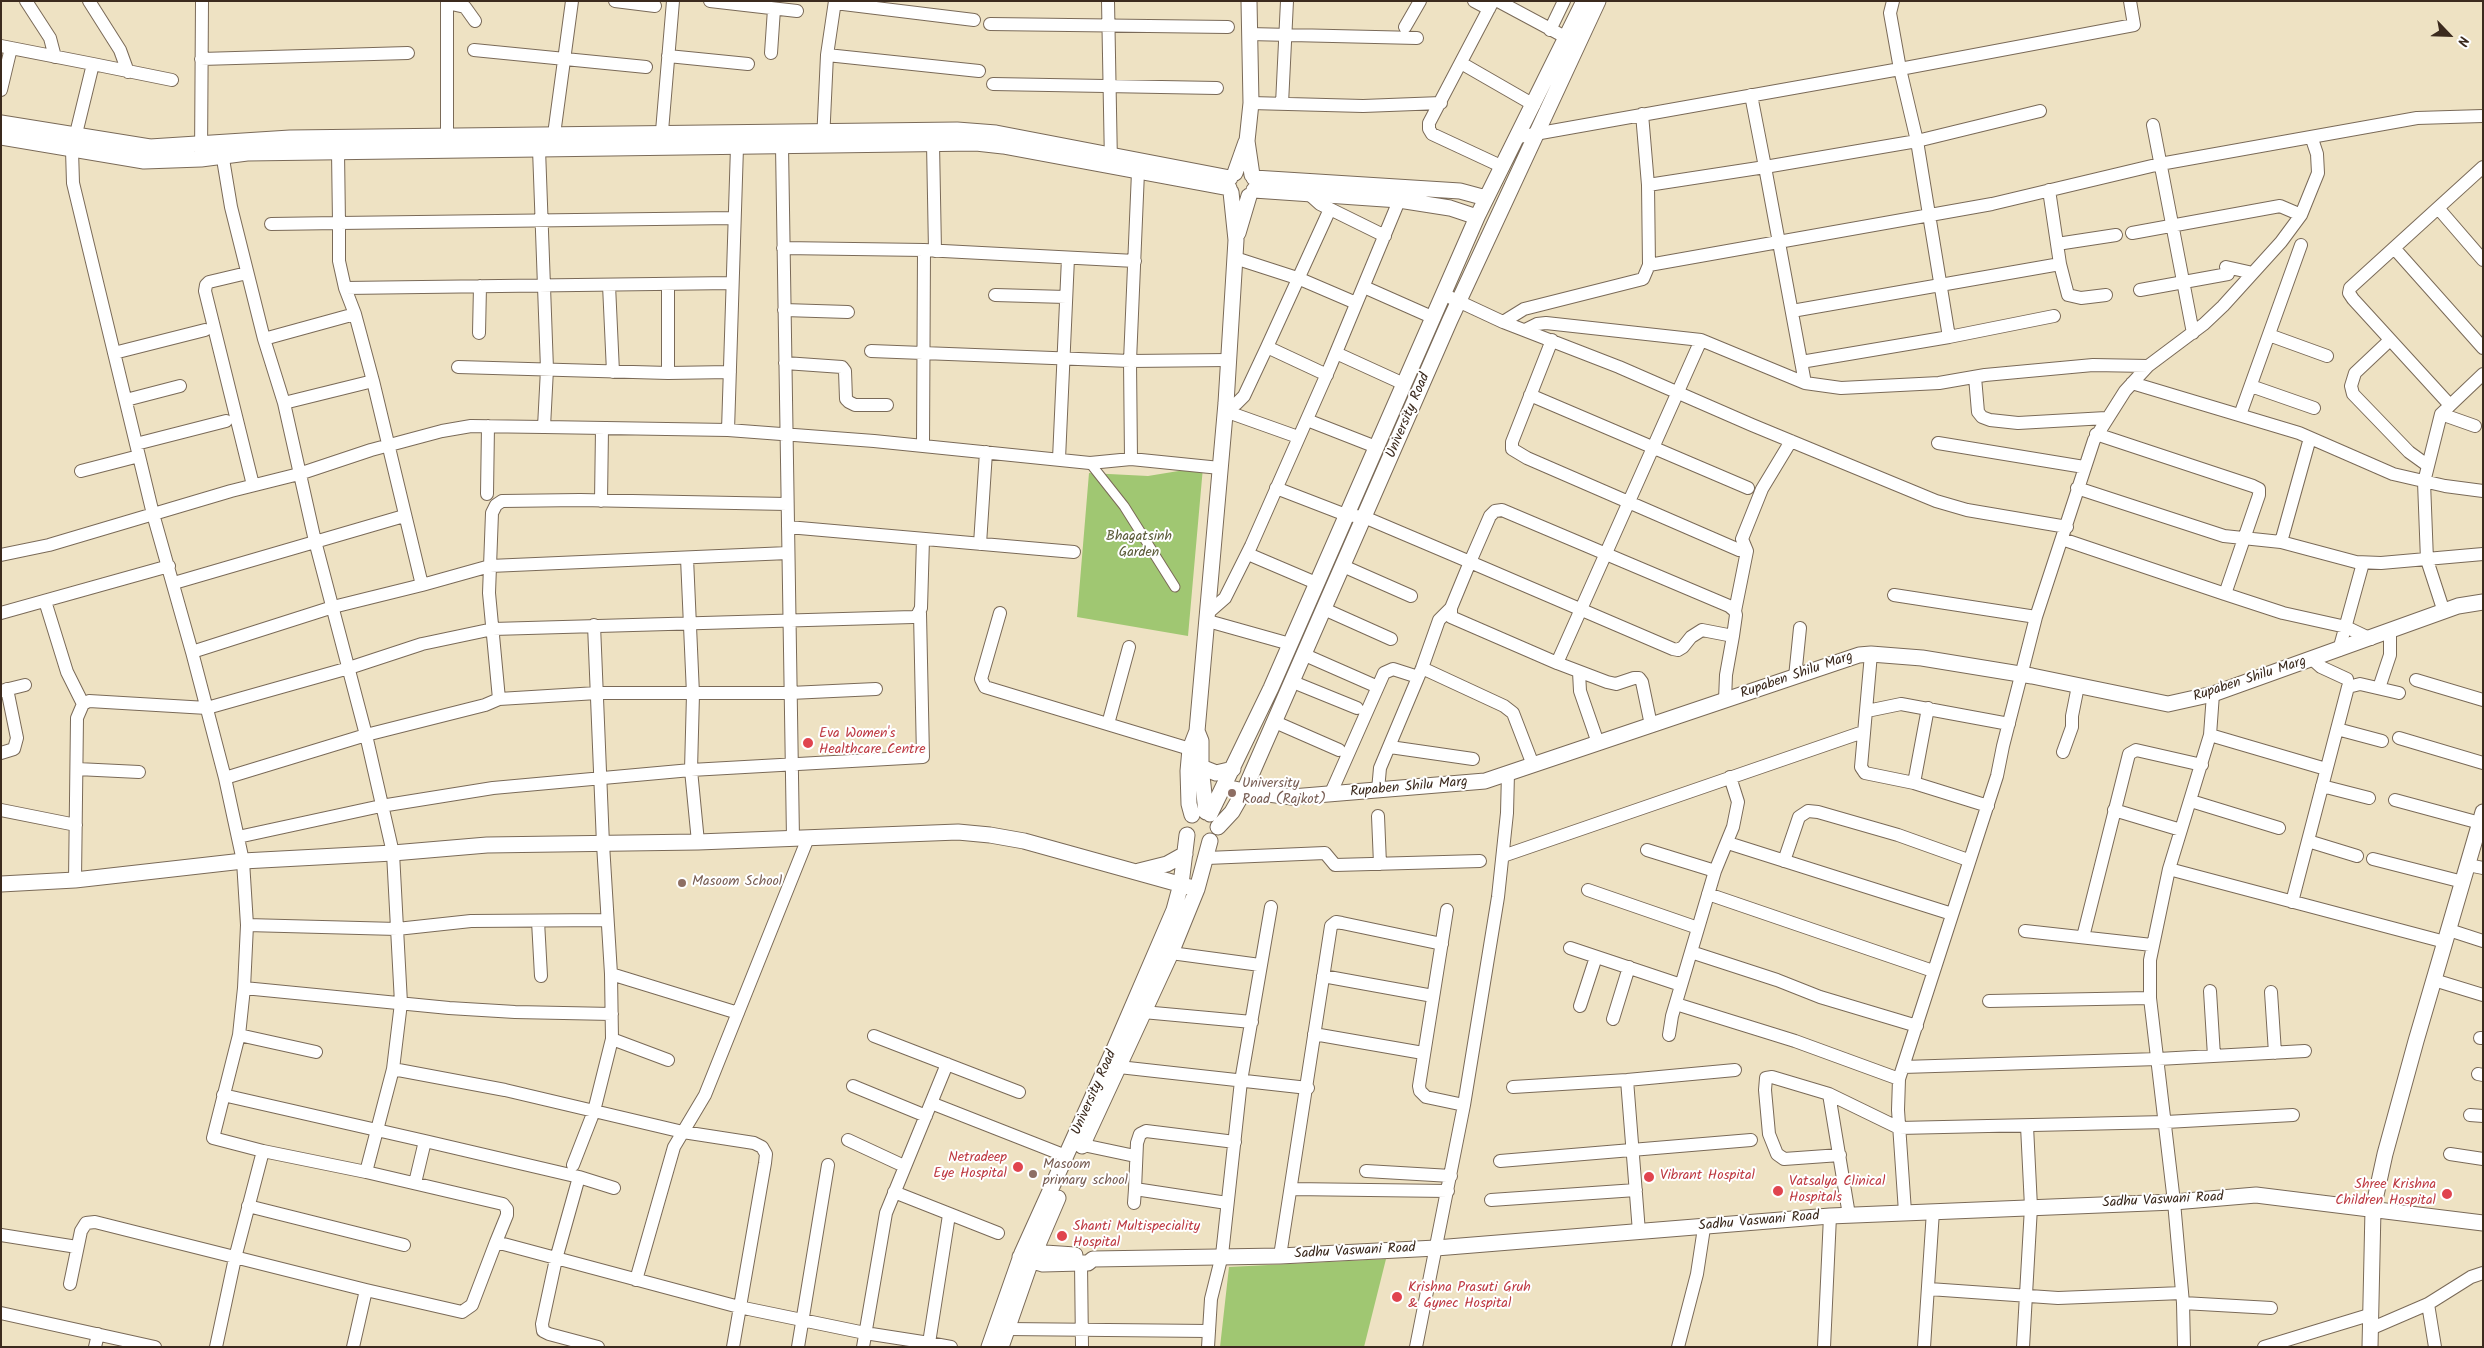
<!DOCTYPE html>
<html>
<head>
<meta charset="utf-8">
<style>
	body { margin:0 }
	#map { position:relative; width:2484px; height:1348px; overflow:hidden; background:#eee2c3; font-family:Kalam,sans-serif }
	canvas { display:block }
	.frame { position:absolute; inset:0; border:2px solid #3b2a1e; pointer-events:none }
	.north { position:absolute; left:2424px; top:10px; width:50px; height:50px; -webkit-text-stroke:4px #fff; paint-order:stroke; rotate:114deg; font-size:14px; font-weight:700; line-height:20px; text-align:center; color:#3b2a1e }
	.north::after { content:''; display:block; margin:auto; width:18px; height:22px; background:#3b2a1e; clip-path:polygon(50% 0,100% 100%,50% 72%,0 100%) }
</style>
</head>
<body>
<div id="map">
<canvas width="2484" height="1348"></canvas>
<div class="frame"></div>
<div class="north">N</div>
</div>
<script>
const c = document.querySelector('canvas').getContext('2d');
c.lineJoin = 'round';
function paint(path, color) {
  c.fillStyle = color;
  c.fill(path, 'evenodd');
}
function poly(rows) {
  const path = new Path2D();
  for (const r of rows) {
    path.moveTo(r[0], r[1]);
    for (let i = 2; i < r.length; i += 2) path.lineTo(r[i], r[i + 1]);
  }
  return path;
}
function strokePath(path, color, width, dash) {
  c.strokeStyle = color;
  c.lineWidth = width;
  c.lineCap = dash ? 'butt' : 'round';
  c.setLineDash(dash || []);
  c.stroke(path);
}
function label(font, color, halo, rows, align = 'center') {
  c.font = font + ' Kalam,sans-serif';
  c.lineWidth = 4;
  c.setLineDash([]);
  c.textBaseline = 'middle';
  c.strokeStyle = halo;
  c.fillStyle = color;
  for (const [text, x, y, turn = 0] of rows) {
    c.save();
    c.translate(x, y);
    c.rotate((+turn || 0) * Math.PI / 180);
    c.textAlign = isNaN(turn) ? turn : align;
    if (halo) c.strokeText(text, 0, 0);
    c.fillText(text, 0, 0);
    c.restore();
  }
}
paint(poly([
	[1203,467,1188,636,1077,617,1089,473,1148,476],
	[1386,1259,1364,1347,1220,1347,1229,1267]
]), '#a0c772');
const pedestrian = poly([
	[1090,463,1124,506,1175,587]
]);
const minor = poly([
	[26,1,50,38,55,57],
	[89,1,120,50,128,72],
	[447,1,447,144],
	[615,1,655,6],
	[710,1,797,11],
	[1108,1,1111,164],
	[1474,1,1489,9],
	[1493,1,1429,123,1429,129,1432,134,1503,167],
	[1498,1,1567,38],
	[1893,1,1890,13,1900,69,2134,25,2130,1],
	[447,3,465,7,475,21],
	[835,3,974,20],
	[990,24,1228,27],
	[1405,27,1420,1],
	[1550,30,1564,1],
	[1249,34,1417,38],
	[1,46,93,64,72,150,73,183,153,514,192,652,333,607,422,585],
	[474,50,646,67],
	[771,53,774,9],
	[827,55,979,71],
	[668,56,748,64],
	[201,59,408,53],
	[1461,63,1534,105],
	[93,64,172,80],
	[993,84,1217,88],
	[1,90,11,48],
	[1751,95,1765,167,1917,141,2040,111],
	[1251,103,1363,106,1441,103],
	[1282,104,1287,1],
	[2153,125,2193,333],
	[1518,137,1900,69,1917,141,1949,337],
	[823,141,827,55,835,1],
	[553,142,572,1],
	[661,143,673,1],
	[933,143,935,251],
	[782,146,793,838],
	[221,147,231,207,264,339],
	[338,152,339,223,734,218],
	[201,159,202,1],
	[1648,185,1765,167,1805,383],
	[2049,190,2060,264,2068,295,2081,298,2106,295],
	[1310,195,1320,204,1385,236],
	[2438,208,2483,260],
	[271,224,339,223,339,261,345,288],
	[2132,233,2280,206,2301,215],
	[2057,244,2116,235],
	[783,248,924,250,1135,261],
	[2394,248,2483,348],
	[1235,258,1300,279,1356,303],
	[1649,265,1992,204,2160,164,2417,118,2483,116],
	[2226,267,2253,273],
	[247,273,209,282,206,285,205,291,253,485],
	[732,283,345,288,355,314,373,381,422,585,490,566,788,553],
	[668,284,668,373],
	[609,285,613,372],
	[1364,287,1434,318],
	[2140,290,2228,274],
	[995,295,1066,297],
	[1445,295,1503,322,1524,309,1643,279,1649,265,1648,185,1642,114],
	[784,310,848,312],
	[1792,311,2060,264],
	[355,314,264,339,284,403,315,541,366,735,393,853,401,1003,393,1069],
	[1503,322,1619,367,1752,425,1936,501,1967,510,2067,527],
	[1525,330,1537,324,1546,323,1701,340,1805,383,1841,388,1939,383,1985,375,2093,365,2148,366],
	[479,333,480,286],
	[2269,335,2327,356],
	[1552,340,1512,442,1512,449,1527,458,1739,550],
	[2390,340,2355,373,2351,386,2353,394,2409,452,2427,465],
	[871,351,1130,361,1228,360],
	[114,353,205,330],
	[1336,353,1404,384],
	[1801,362,1949,337,2054,316],
	[785,363,842,367,845,371,846,399,849,402,855,405,887,405],
	[458,367,668,373,730,372],
	[1327,375,1267,347,1330,209],
	[1975,377,1978,412,1982,417,1990,420,2018,423,2106,418],
	[2132,383,2299,433,2393,474,2445,486,2483,491],
	[2251,386,2314,408],
	[1530,395,1748,488],
	[126,400,180,386],
	[284,403,373,381],
	[1226,403,1236,404,1244,396,1267,347],
	[2449,404,2353,299,2349,293,2350,288,2483,167],
	[1225,411,1298,437],
	[2441,414,2475,426],
	[2240,415,2301,245],
	[1307,420,1376,447],
	[544,427,728,430,874,441,1090,463,1131,459,1130,361,1138,172],
	[728,430,737,147],
	[1938,443,2084,467],
	[136,444,226,421],
	[923,446,924,250],
	[1059,459,1068,258],
	[1131,459,1220,468],
	[81,471,139,456],
	[1276,488,1346,515,1364,517,1470,562,1451,608,1451,617,1557,663,1701,340],
	[2077,488,2224,536,2281,542,2356,562,2381,563,2483,554],
	[487,494,488,426],
	[601,501,602,429],
	[788,527,1074,552],
	[2062,539,2225,594,2259,495,2259,489,2253,486,2096,434],
	[2281,542,2310,438],
	[980,544,986,452],
	[1248,554,1316,583],
	[1,555,49,545,231,491,299,474,371,450,442,431,471,426,544,427,547,369,539,149],
	[687,558,693,694,691,770,698,842],
	[1343,566,1411,596],
	[174,583,404,516],
	[2225,594,2283,613,2346,627,2371,639],
	[1894,595,2036,617],
	[45,601,67,672,83,704],
	[1324,609,1391,639],
	[1735,611,1747,551,1742,539,1762,489,1791,441],
	[1209,612,1225,598,1251,546,1330,367,1403,191],
	[2444,612,2427,560,2424,482,2441,414,2483,374],
	[1,613,169,566],
	[1000,613,981,679,985,687,1190,749],
	[1208,621,1290,644],
	[2339,650,2363,563],
	[192,652,225,778,243,861,247,925,244,988,239,1035,213,1138,263,1151],
	[1871,654,1861,767,1865,773,1914,783,1988,806],
	[1305,655,1371,684],
	[2312,659,2321,667,2347,679],
	[1557,663,1607,682,1616,684,1634,678,1639,678,1642,682,1651,725],
	[1422,668,1504,706,1513,713,1533,765],
	[1579,672,1580,691,1598,743],
	[1795,677,1800,628],
	[2416,680,2483,700],
	[1293,682,1357,708],
	[2379,688,2390,655,2390,632],
	[1,691,25,685],
	[499,699,489,593,492,513,496,505,502,501,580,500,787,504],
	[1725,700,1726,675,1733,636,1736,615,1735,611,1729,606,1502,510,1495,511,1490,516,1470,562,1673,649,1678,650,1683,647,1691,637,1702,630,1733,636],
	[1867,711,1901,704,2009,724],
	[1275,722,1339,750],
	[1108,724,1129,647],
	[2337,729,2382,741],
	[2210,735,2326,769],
	[2399,738,2483,763],
	[1390,747,1473,759],
	[2063,752,2072,727,2072,716,2078,686],
	[1,753,14,749,17,738,7,689],
	[77,769,139,772],
	[225,778,366,735,485,705,499,699,597,693,790,693,876,689],
	[1914,783,1928,708],
	[2322,786,2369,798],
	[1378,790,1380,768,1422,668,1439,620,1451,608],
	[1330,795,1384,673,1393,669,1418,677],
	[2395,800,2480,823],
	[2191,801,2279,828],
	[1,810,76,825],
	[2114,810,2181,830],
	[1378,816,1380,864],
	[238,837,381,806,493,788,691,770,923,757,920,613],
	[2308,841,2357,856],
	[1728,843,1952,914],
	[1647,850,1715,871],
	[1503,856,1863,732],
	[1207,858,1325,853,1335,865,1480,861],
	[2373,859,2463,882],
	[1784,861,1799,817,1808,811,1818,812,1898,835,1968,860],
	[2468,865,2483,868],
	[2169,869,2445,942],
	[75,880,77,718,83,704,89,701,207,708,349,668,422,644,493,629,913,617,917,616,921,608,923,539],
	[1588,890,1698,928],
	[1708,894,1933,971],
	[2292,902,2348,687,2360,684,2399,693],
	[1447,910,1419,1086,1420,1091,1426,1097,1464,1105],
	[538,921,541,976],
	[247,925,397,929,471,921,607,920],
	[2449,930,2483,941],
	[2025,931,2152,945],
	[2083,937,2129,754,2136,750,2202,765],
	[1570,948,1681,985],
	[1691,952,1777,980,1820,997,1917,1026],
	[1171,953,1260,965],
	[611,974,738,1013],
	[1323,976,1433,996],
	[2434,980,2483,995],
	[244,988,449,1008,515,1012,612,1014],
	[2210,991,2214,1056],
	[2271,992,2275,1053],
	[1989,1001,2150,998],
	[1676,1004,1795,1041,1899,1079],
	[1580,1006,1596,957],
	[1143,1012,1252,1022],
	[1613,1019,1629,967],
	[1314,1034,1423,1053],
	[239,1035,316,1052],
	[1669,1035,1672,1016,1715,871,1733,827,1738,802,1730,777],
	[874,1036,1019,1092],
	[2480,1038,2483,1038],
	[612,1039,668,1060],
	[1119,1067,1308,1088],
	[1903,1067,2158,1059,2305,1051],
	[2478,1074,2483,1075],
	[1627,1080,1639,1232],
	[853,1086,926,1116],
	[1513,1087,1627,1080,1735,1070],
	[1829,1094,1849,1215],
	[223,1095,425,1141],
	[931,1103,1066,1156],
	[2470,1115,2483,1116],
	[848,1140,904,1166],
	[1083,1145,1135,1156],
	[2450,1154,2483,1159],
	[1840,1155,1784,1159,1777,1154,1769,1134,1765,1090,1766,1078,1772,1077,1829,1094,1899,1128,2166,1122,2293,1115],
	[1500,1161,1751,1140],
	[573,1165,594,1111,612,1039,611,974,603,844,594,625],
	[1366,1171,1451,1176],
	[366,1172,393,1069,505,1090,683,1132,754,1143,762,1147,766,1154,765,1163,733,1347],
	[579,1177,556,1259,542,1324,543,1331,549,1334,598,1347],
	[415,1183,425,1141,579,1177,614,1188],
	[1135,1189,1137,1143,1140,1134,1146,1131,1235,1142],
	[1291,1189,1448,1191],
	[894,1192,998,1233],
	[1491,1200,1636,1190],
	[1134,1203,1135,1189,1227,1203],
	[248,1206,404,1245],
	[1905,1212,1898,1110,1899,1079,1997,776,2003,746,2036,617,2094,440,2125,391,2148,366,2204,324,2223,306,2281,242,2301,215,2318,173,2317,154,2312,139],
	[949,1215,929,1343,951,1347],
	[1,1235,77,1247],
	[1280,1256,1331,926,1336,922,1342,923,1442,944],
	[1081,1263,1082,1347],
	[636,1280,674,1147,705,1095,808,838],
	[70,1284,81,1231,86,1223,95,1222,366,1290,462,1312,472,1305,496,1242],
	[1929,1289,2058,1298,2182,1293],
	[2183,1303,2271,1308],
	[2428,1304,2435,1347],
	[1,1313,155,1347],
	[1007,1329,1208,1331],
	[2370,1329,2428,1304,2471,1277,2483,1273],
	[95,1347,98,1334],
	[216,1347,235,1258,263,1151,366,1172,503,1204,507,1209,507,1215,496,1242,739,1307,865,1333,929,1343,928,1347],
	[353,1347,366,1290],
	[798,1347,828,1165],
	[863,1347,886,1213,947,1064],
	[1208,1347,1211,1299,1222,1255,1241,1081,1271,907],
	[1416,1347,1464,1105,1498,897,1507,813,1508,773],
	[1678,1347,1697,1274,1704,1228],
	[1824,1347,1830,1216],
	[1924,1347,1933,1211],
	[2023,1347,2031,1207,2027,1126],
	[2184,1347,2183,1303,2174,1202,2150,998,2150,960,2169,869,2210,735,2213,694],
	[2264,1347,2369,1315]
]);
const tertiary = poly([
	[1249,1,1251,103,1247,141,1252,175],
	[1,123,150,147,290,138,957,130,996,133,1230,178],
	[1,137,144,161,201,159,247,153,976,143,1003,146,1229,188],
	[1235,173,1246,142],
	[1254,178,1460,191,1486,198],
	[1254,190,1399,200,1450,208,1477,217],
	[1238,233,1249,196],
	[1197,731,1201,741,1201,767,1206,812],
	[1201,767,1216,773,1233,769],
	[1225,787,1244,791,1292,797,1485,781,1859,655,1871,654,1922,658,2032,676,2168,704,2213,694,2458,606,2483,602],
	[1210,814,1271,688,1477,217,1584,1],
	[1192,815,1189,804,1188,771,1190,749,1197,731,1226,403,1236,240,1231,192],
	[1218,827,1232,812,1244,791,1450,320,1598,1],
	[1139,871,1167,864,1185,854],
	[1,884,75,880,243,861,393,853,487,845,698,842,958,832,990,835,1024,841,1197,889],
	[1082,1146,1171,953,1197,889,1210,841],
	[1027,1247,1045,1253,1075,1255],
	[1020,1257,1043,1264,1081,1263,1088,1263,1093,1259,1280,1256,1436,1248,1830,1216,2174,1202,2256,1195,2483,1223],
	[989,1347,1022,1253,1115,1047,1174,910,1181,884,1187,835],
	[1001,1347,1031,1261,1058,1198],
	[2370,1347,2373,1209,2385,1154,2416,1041,2483,812]
]);
strokePath(pedestrian, '#7a6a58', 11);
strokePath(minor, '#7a6a58', 14);
strokePath(tertiary, '#7a6a58', 17);
strokePath(pedestrian, '#fff', 9);
strokePath(minor, '#fff', 12);
strokePath(tertiary, '#fff', 15);
for (const [x, y, r, color] of [
	[808,743,6,"#e0444e"],
	[1232,793,5,"#8d6e63"],
	[682,883,5,"#8d6e63"],
	[1018,1167,6,"#e0444e"],
	[1033,1174,5,"#8d6e63"],
	[1649,1177,6,"#e0444e"],
	[1778,1191,6,"#e0444e"],
	[2447,1194,6,"#e0444e"],
	[1062,1236,6,"#e0444e"],
	[1397,1297,6,"#e0444e"]
]) {
  const dot = new Path2D();
  dot.arc(x, y, r, 0, 2 * Math.PI);
  c.fillStyle = color;
  c.fill(dot);
  strokePath(dot, '#fff', 2);
}
label('14px', '#3b2a1e', '#fff', [
	["University Road",1409,416,-67],
	["Rupaben Shilu Marg",1797,676,-19],
	["Rupaben Shilu Marg",2250,680,-18],
	["Rupaben Shilu Marg",1409,788,-5],
	["University Road",1095,1093,-66],
	["Sadhu Vaswani Road",2163,1201,-3],
	["Sadhu Vaswani Road",1759,1222,-5],
	["Sadhu Vaswani Road",1355,1252,-3]
]);
label('14px', '#595937', '#fff', [
	["Bhagatsinh",1139,538],
	["Garden",1139,554]
]);
label('14px', '#be3a42', '#fff', [
	["Eva Women's",819,735],
	["Healthcare Centre",819,751],
	["Netradeep",1007,1159,"right"],
	["Eye Hospital",1007,1175,"right"],
	["Vibrant Hospital",1660,1177],
	["Vatsalya Clinical",1789,1183],
	["Hospitals",1789,1199],
	["Shree Krishna",2436,1186,"right"],
	["Children Hospital",2436,1202,"right"],
	["Shanti Multispeciality",1073,1228],
	["Hospital",1073,1244],
	["Krishna Prasuti Gruh",1408,1289],
	["& Gynec Hospital",1408,1305]
], 'left');
label('14px', '#785e54', '#fff', [
	["University",1242,785],
	["Road (Rajkot)",1242,801],
	["Masoom School",692,883],
	["Masoom",1043,1166],
	["primary school",1043,1182]
], 'left');
</script>
</body>
</html>
